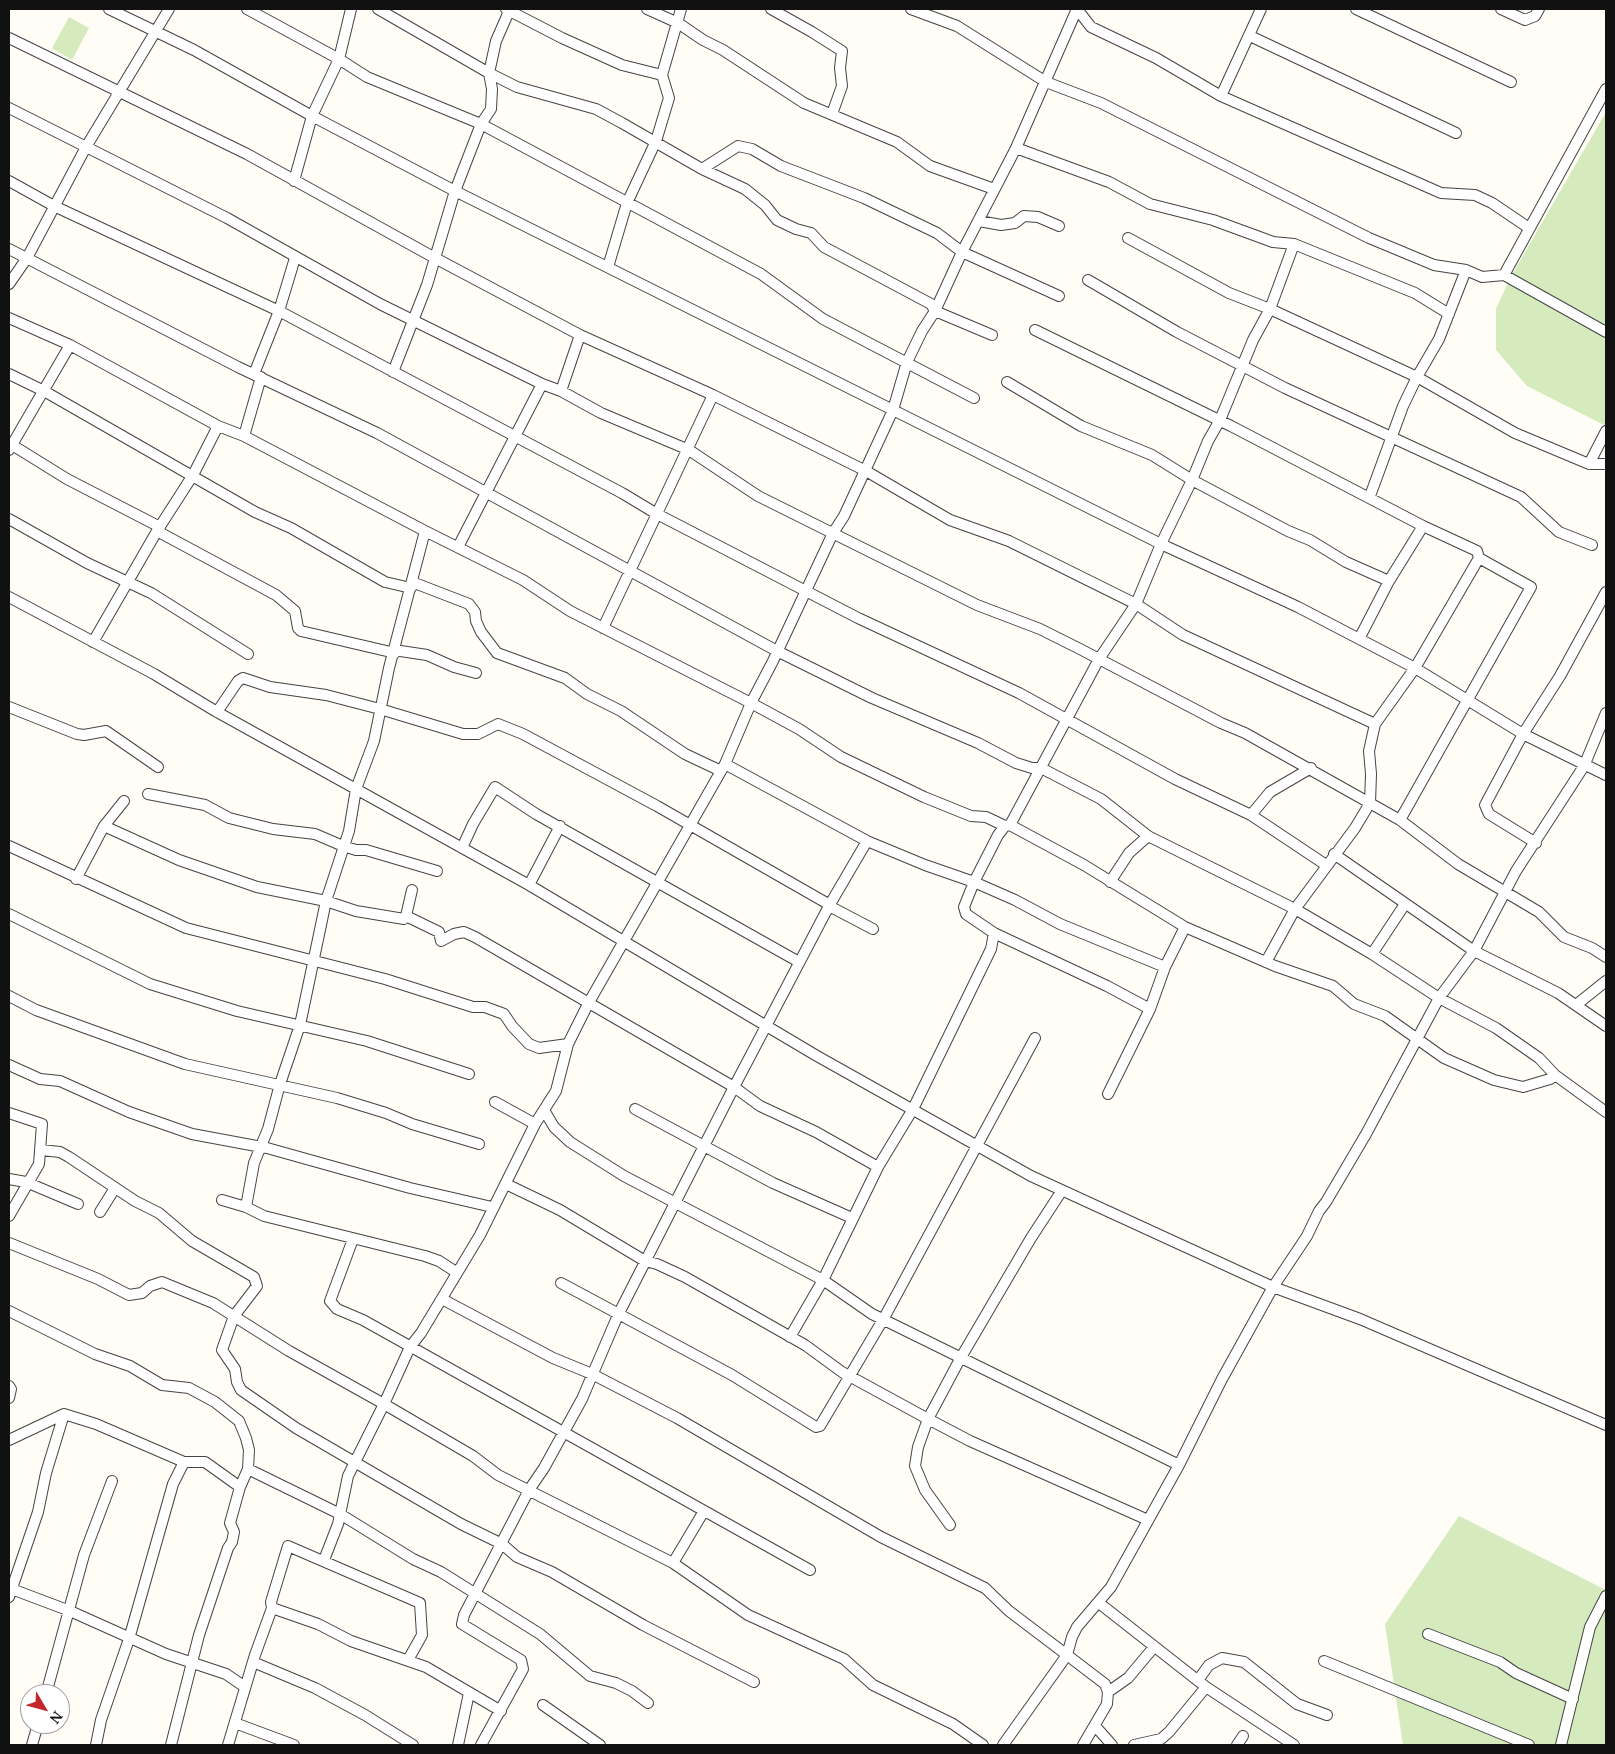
<!DOCTYPE html>
<html>
<head>
<meta charset="utf-8">
<style>
	body { margin:0 }
	#map { position:relative; width:1615px; height:1754px; overflow:hidden; background:#fffdf5; font-family:"Noto Serif",serif }
	canvas { display:block }
	.frame { position:absolute; inset:0; border:10px solid #111; pointer-events:none }
	.north { position:absolute; left:20px; top:1684px; width:50px; height:50px; box-sizing:border-box; background:#fff; border:1px solid #a0a0a0; border-radius:50%; rotate:127deg; font-size:14px; font-weight:700; line-height:20px; text-align:center; color:#111 }
	.north::after { content:''; display:block; margin:auto; width:18px; height:22px; background:#c4262e; clip-path:polygon(50% 0,100% 100%,50% 72%,0 100%) }
</style>
</head>
<body>
<div id="map">
<canvas width="1615" height="1754"></canvas>
<div class="frame"></div>
<div class="north">N</div>
</div>
<script>
const c = document.querySelector('canvas').getContext('2d');
c.lineJoin = 'round';
function paint(path, color) {
  c.fillStyle = color;
  c.fill(path, 'evenodd');
}
function poly(rows) {
  const path = new Path2D();
  for (const r of rows) {
    path.moveTo(r[0], r[1]);
    for (let i = 2; i < r.length; i += 2) path.lineTo(r[i], r[i + 1]);
  }
  return path;
}
function strokePath(path, color, width, dash) {
  c.strokeStyle = color;
  c.lineWidth = width;
  c.lineCap = dash ? 'butt' : 'round';
  c.setLineDash(dash || []);
  c.stroke(path);
}
paint(poly([
	[69,17,89,28,72,60,52,48],
	[1606,112,1606,426,1527,386,1496,350,1496,309,1510,278],
	[1459,1516,1606,1590,1606,1745,1403,1745,1385,1624]
]), '#d5ebbd');
const minor = poly([
	[109,9,194,50,312,116,455,191,1161,544,1298,607,1415,668,1523,734,1606,775],
	[247,9,339,59,367,77,481,124,761,274,823,319,974,398],
	[378,9,489,73,517,87,596,109,622,123,702,169,745,189,765,205,777,220,796,229,811,233,824,247,931,304,935,311,992,335],
	[506,9,562,38,622,65,662,75],
	[647,9,678,23,703,40,723,50,804,103,897,142,930,166,994,189],
	[771,9,812,32,842,51,840,68,842,86,832,114],
	[911,9,957,26,1046,82,1101,103,1369,238,1434,265,1466,270,1482,277,1504,275,1606,332],
	[1356,9,1511,82],
	[1501,9,1525,20,1535,16,1539,9],
	[1250,36,1456,133],
	[9,38,247,154,435,258,580,335,713,395,866,471,950,520,1009,541,1136,604,1183,635,1375,724,1415,668,1479,558,1477,551,1423,526,1231,426,1035,330],
	[1221,96,1441,193,1475,195,1492,203,1529,228],
	[9,108,227,218,380,304,542,384,561,391,601,413,689,450,758,496,977,605,1040,629,1080,649,1221,723,1245,733,1400,820,1458,864,1539,912,1564,937,1592,948,1606,957],
	[1016,148,1109,182,1150,204,1213,220,1273,242,1294,244,1415,293,1449,314],
	[702,169,738,146,752,149,781,166,864,198,937,233,962,252,1059,296],
	[9,181,54,206,279,311,622,493,657,514,858,618,1019,693,1175,779,1251,815,1326,865],
	[294,181,312,116,339,59,351,9],
	[979,221,1001,225,1015,223,1024,216,1038,217,1059,226],
	[1128,238,1229,293,1270,309,1417,377,1515,433,1589,464,1606,431],
	[9,249,238,367,377,433,777,651,872,698,978,743,1016,763,1032,768,1041,768,1101,799,1148,836,1295,909,1372,954,1439,998,1496,1028,1539,1058,1555,1075,1606,1112],
	[608,267,627,203,656,141,669,98,662,75,681,9],
	[1504,275,1606,89],
	[1088,280,1177,332,1285,388,1521,497,1559,532,1592,545],
	[9,284,27,258,86,147,169,9],
	[9,318,70,345,218,426,244,436,425,531,523,580,570,611,751,703,799,729,841,757,924,797,971,816,986,817,1005,826],
	[393,372,427,285,455,191,481,124,491,109,492,89,489,73,496,41,510,9],
	[9,374,44,391,255,512,291,528,385,582,411,588],
	[254,374,279,311,295,258],
	[1007,382,1081,426,1152,455,1192,480,1288,531,1310,540,1346,562,1389,581],
	[561,391,580,335],
	[244,436,261,377],
	[9,443,67,479,160,527],
	[9,450,70,345],
	[1589,464,1606,464],
	[1370,496,1403,406,1417,377,1439,339,1466,270],
	[9,519,87,563,151,593,248,654],
	[157,531,276,595,295,611,298,628,301,631,395,653],
	[425,531,389,668,374,741,356,789,349,831,326,901,300,1025,280,1084,268,1129,254,1163,246,1207,264,1216,425,1256,439,1261,456,1272],
	[458,547,542,384],
	[412,582,469,604,475,612,476,621,481,632,497,653,565,678,587,694,621,711,685,754,721,771],
	[9,597,154,674,217,712,529,885,817,1056,1031,1176,1273,1287,1360,1319,1606,1425],
	[603,628,713,395],
	[1359,639,1389,581,1423,526],
	[93,642,157,531,193,475,218,426],
	[394,650,427,655,454,667,476,673],
	[9,707,77,734,84,735,106,731,158,767],
	[217,712,238,681,243,678,270,687,326,695,380,709,463,734,478,734,498,724,523,734,657,806,830,905],
	[725,764,867,841,925,865,974,882,1015,900,1060,924,1165,967],
	[148,794,205,805,229,818,273,829,315,834,343,846,356,850,366,850,437,871],
	[1251,815,1270,792,1311,768],
	[1400,820,1531,587,1479,558],
	[1010,825,1084,865,1185,927,1275,966,1333,986,1354,1004,1385,1016,1444,1058,1494,1080,1523,1087,1550,1079,1555,1075],
	[104,826,179,860,257,887,326,901,356,911,404,919,406,916],
	[867,841,829,906,873,929],
	[1536,843,1489,814,1485,805,1523,734,1560,676,1606,592],
	[9,846,186,928,385,979,473,1007,485,1007,504,1014,512,1026,529,1044,539,1048,568,1044],
	[462,848,473,824,495,787,536,814,799,962],
	[1334,854,1474,951,1558,993,1606,1026],
	[76,879,104,826,124,801],
	[1110,882,1129,853,1148,836],
	[529,885,560,826],
	[412,890,406,916,439,932,441,941,454,934,464,932,475,937,734,1087,618,1315,582,1399,544,1468,529,1490,464,1615,462,1624,521,1660,523,1669,481,1745],
	[829,906,734,1087,760,1106,816,1132,878,1167],
	[9,914,150,984,237,1011,367,1041,469,1074],
	[994,933,1107,986,1150,1009],
	[1372,954,1405,904],
	[1266,962,1295,909,1355,828,1370,803,1371,774,1369,751,1375,724],
	[9,996,36,1010,185,1064,337,1098,386,1113,412,1124,479,1144],
	[1576,1005,1606,981],
	[9,1065,40,1079,60,1081,129,1112,192,1134,267,1148,410,1188,492,1207],
	[1108,1094,1150,1009,1165,967,1185,927],
	[495,1102,535,1124],
	[635,1109,773,1183,852,1218],
	[544,1110,554,1127,570,1142,624,1176,823,1280,872,1314,1179,1465],
	[9,1113,42,1124,39,1164,9,1216],
	[41,1150,60,1152,69,1157,135,1201,159,1213,192,1241,254,1277,257,1286,234,1316,222,1350,235,1369,237,1382,241,1390,296,1428,461,1524,502,1544,517,1557,552,1572,643,1625,754,1682],
	[9,1179,26,1182,78,1204],
	[506,1184,560,1210,645,1261,657,1264,685,1277,805,1345,842,1372,928,1419,970,1441,1148,1520],
	[222,1200,246,1207],
	[100,1212,115,1188],
	[353,1239,330,1301,337,1309,363,1320,810,1570],
	[9,1243,98,1279,129,1295,142,1293,150,1286,162,1282,213,1303,289,1351,384,1404,348,1476,338,1524,324,1560],
	[561,1283,732,1375,816,1427,820,1426,884,1318,1035,1038],
	[442,1299,553,1358,592,1374,677,1418,881,1537,985,1588,1009,1611,1067,1655,1003,1745],
	[9,1311,95,1354,130,1366,162,1385,189,1388,215,1402,239,1421,246,1438,249,1450,248,1469,240,1487,230,1523,234,1532,232,1542,228,1548,199,1635,171,1745],
	[790,1337,823,1280,878,1167,913,1109,991,949,994,933,966,914,964,907,974,882,998,835,1005,826,1010,825,1099,659,1136,604,1161,544,1192,480,1208,441,1220,420,1253,340,1270,309,1294,244],
	[9,1386,11,1389,9,1398],
	[9,1440,64,1414,96,1424,184,1462,205,1462,240,1487],
	[248,1469,340,1514,413,1559,441,1572,540,1634,590,1676,616,1683,632,1691,648,1703],
	[950,1525,925,1490,915,1466,918,1447,928,1419,960,1359,1031,1238,1061,1192],
	[673,1563,704,1511],
	[9,1588,70,1611,166,1654,226,1674,245,1687],
	[9,1597,38,1512,46,1473,64,1414],
	[1099,1603,1206,1687,1294,1745],
	[272,1608,318,1624,351,1641,426,1667,501,1711],
	[1428,1634,1500,1662,1516,1673,1573,1699],
	[1324,1661,1529,1745],
	[253,1662,315,1688,365,1715,413,1745],
	[1198,1680,1209,1665,1222,1658,1244,1662,1297,1704,1327,1715],
	[1108,1692,1128,1678,1154,1647],
	[46,1694,84,1555,112,1481],
	[543,1705,600,1745],
	[235,1723,294,1745],
	[1096,1727,1112,1745],
	[32,1745,38,1724],
	[96,1745,101,1720,129,1639,173,1484,184,1462],
	[228,1745,255,1655,272,1608,271,1602,288,1546,420,1603,422,1635,408,1660],
	[458,1745,469,1693],
	[983,1745,953,1724,873,1685,844,1659,748,1615,673,1563,498,1475,473,1456,384,1404,410,1347,421,1333,480,1235,535,1124,556,1091,568,1044,588,1004,725,764,751,703,773,661,833,533,844,516,893,410,907,362,922,331,935,311,962,252,1016,148,1077,9,1091,27,1156,58,1221,96,1261,9],
	[1083,1745,1107,1704,1108,1692,1105,1684,1067,1655,1072,1637,1077,1627,1111,1587,1179,1465,1222,1379,1273,1287,1307,1236,1319,1211,1326,1202,1366,1134,1439,998,1474,951,1516,871,1584,766,1606,713],
	[1134,1745,1161,1739,1169,1732,1206,1687],
	[1237,1745,1243,1736],
	[1561,1745,1590,1627,1606,1596]
]);
strokePath(minor, '#444', 12);
strokePath(minor, '#fff', 10);
</script>
</body>
</html>
